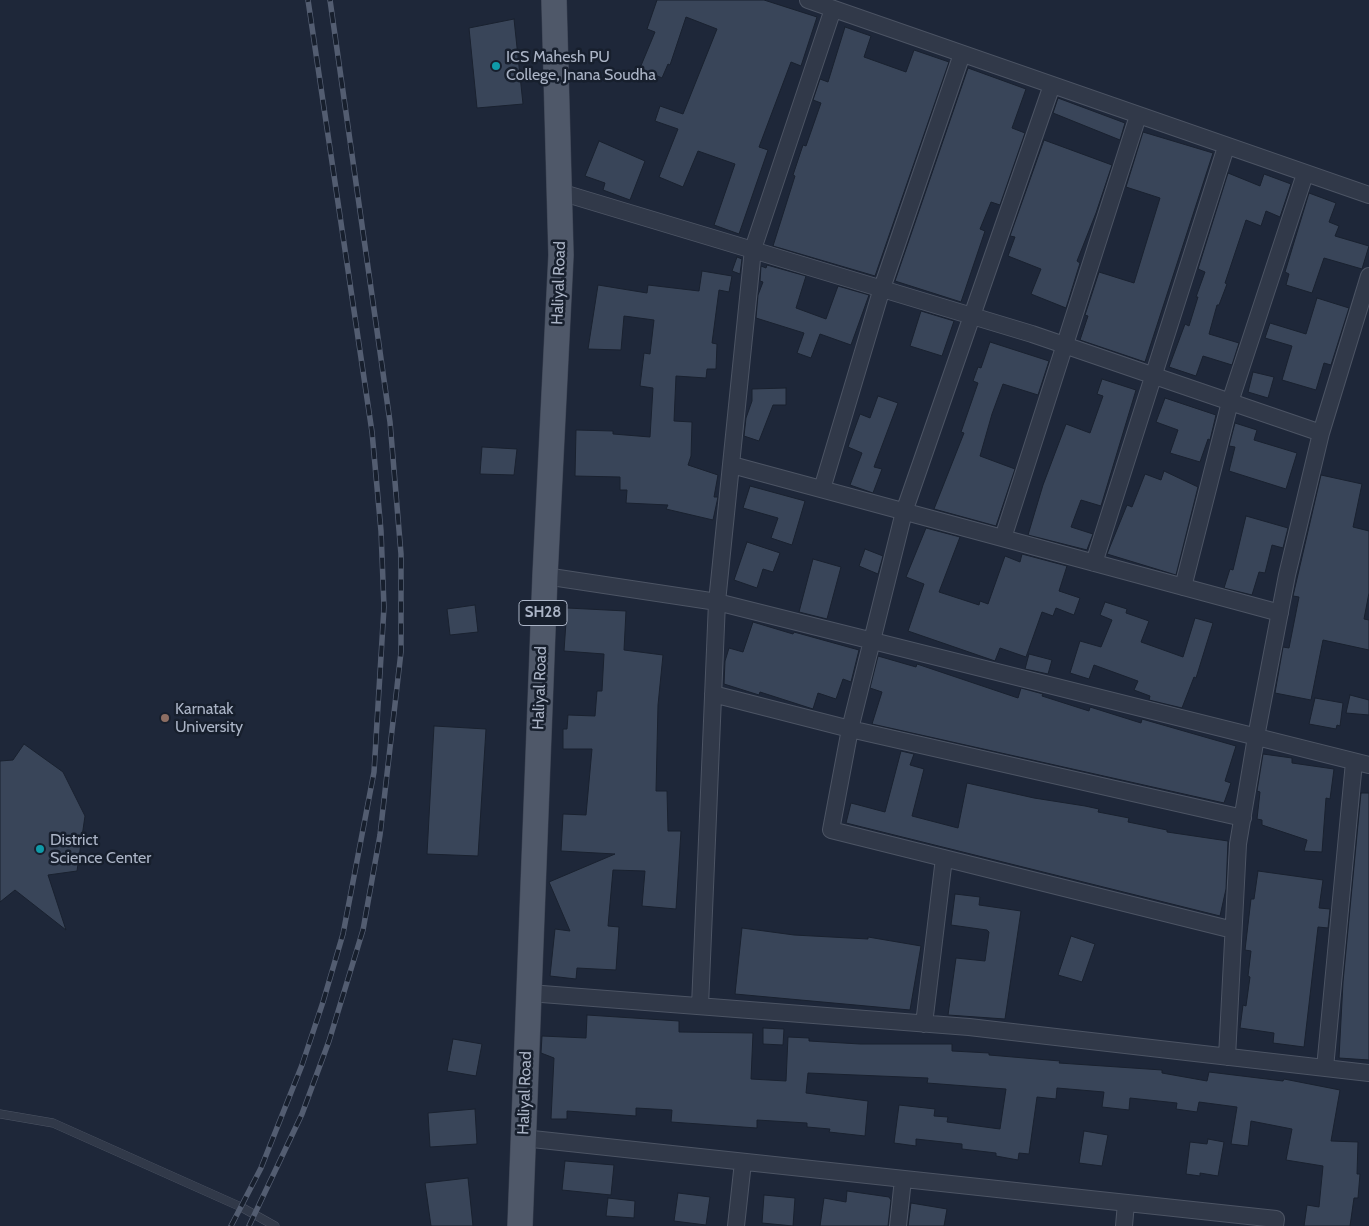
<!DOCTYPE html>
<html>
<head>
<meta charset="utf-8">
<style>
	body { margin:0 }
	canvas { display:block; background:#1e2739 }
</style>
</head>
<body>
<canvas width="1369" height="1226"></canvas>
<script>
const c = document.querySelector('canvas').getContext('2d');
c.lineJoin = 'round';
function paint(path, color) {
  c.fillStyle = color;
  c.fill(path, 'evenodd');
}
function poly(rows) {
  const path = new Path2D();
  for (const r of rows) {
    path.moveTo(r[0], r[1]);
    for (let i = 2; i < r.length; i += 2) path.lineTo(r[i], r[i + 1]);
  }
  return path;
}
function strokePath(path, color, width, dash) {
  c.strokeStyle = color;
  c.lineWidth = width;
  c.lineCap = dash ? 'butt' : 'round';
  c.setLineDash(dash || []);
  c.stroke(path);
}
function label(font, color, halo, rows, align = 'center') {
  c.font = font + ' Cabin,sans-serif';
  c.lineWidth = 5;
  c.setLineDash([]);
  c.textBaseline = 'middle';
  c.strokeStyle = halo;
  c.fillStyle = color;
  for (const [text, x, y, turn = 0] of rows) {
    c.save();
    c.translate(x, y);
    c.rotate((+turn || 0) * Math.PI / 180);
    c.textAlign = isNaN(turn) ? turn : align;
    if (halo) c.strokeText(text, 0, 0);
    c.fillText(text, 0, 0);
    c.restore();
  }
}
const building = poly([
	[657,0,764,0,817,17,801,66,791,62,759,147,768,150,739,234,714,225,735,164,698,151,683,187,659,177,678,129,655,121,660,106,683,114,717,29,686,17,670,65,668,64,662,78,640,68,655,32,647,29,657,0],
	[514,19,523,104,477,108,469,28,514,19],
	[845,27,871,36,864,57,906,72,914,50,949,62,875,276,773,246,795,176,793,175,803,145,806,146,821,103,813,100,820,79,828,82,845,27],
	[968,68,1026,89,1012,128,1025,133,1000,205,991,202,980,229,985,231,961,302,895,281,968,68],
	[1058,98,1125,123,1120,140,1053,113,1058,98],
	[1143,132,1213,153,1145,362,1080,340,1088,316,1085,315,1099,272,1134,283,1144,250,1160,198,1126,187,1143,132],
	[1044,140,1112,165,1096,213,1077,261,1080,263,1066,308,1031,294,1041,269,1008,256,1015,237,1010,236,1044,140],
	[599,141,645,161,630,200,603,190,605,183,585,176,599,141],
	[1228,173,1260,186,1264,174,1291,184,1280,217,1266,211,1261,226,1246,220,1225,283,1227,284,1219,305,1217,305,1209,334,1239,343,1232,365,1203,356,1196,376,1169,367,1185,324,1189,326,1198,297,1196,297,1205,272,1198,269,1228,173],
	[1309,193,1336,203,1329,222,1339,226,1335,236,1369,246,1362,269,1324,258,1312,293,1286,285,1289,274,1285,272,1309,193],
	[737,257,742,259,740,274,732,271,737,257],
	[767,265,806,276,796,308,826,319,838,286,869,295,851,345,820,334,811,358,797,353,804,333,756,318,758,295,763,282,760,281,761,266,766,268,767,265],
	[702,271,732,276,729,292,719,290,712,343,717,344,716,369,707,369,706,378,676,376,674,421,692,422,691,456,688,465,718,475,714,497,718,497,713,520,666,509,668,505,626,503,627,490,620,490,620,477,575,476,576,430,613,431,613,434,650,437,653,388,640,386,644,353,650,354,654,320,624,316,621,350,588,349,598,285,647,293,648,285,699,291,702,271],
	[1317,298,1349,308,1331,365,1324,363,1316,390,1282,380,1292,346,1265,338,1270,323,1306,334,1317,298],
	[921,311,954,321,942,356,910,346,921,311],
	[990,342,1049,361,1038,395,1003,384,992,414,980,456,1015,469,996,526,934,509,964,433,961,432,978,383,973,381,978,367,981,368,990,342],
	[1253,372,1274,377,1268,398,1248,392,1253,372],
	[1102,379,1136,390,1101,506,1081,500,1071,527,1093,534,1088,547,1087,550,1028,535,1043,485,1066,424,1090,433,1103,396,1097,394,1102,379],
	[786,388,786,405,773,405,759,441,744,436,746,418,752,401,752,389,786,388],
	[878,396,898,403,874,467,882,469,873,493,850,485,862,453,848,447,860,414,870,418,878,396],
	[1165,398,1216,415,1210,440,1208,439,1200,462,1170,453,1178,430,1156,422,1165,398],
	[1235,423,1257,430,1254,440,1297,453,1286,489,1229,471,1235,447,1229,446,1235,423],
	[482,447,517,449,514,475,480,474,482,447],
	[1164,471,1198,487,1176,575,1107,554,1127,505,1132,507,1145,474,1161,480,1164,471],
	[1321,475,1362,484,1353,527,1369,531,1369,593,1364,619,1369,620,1369,650,1323,640,1311,700,1275,693,1283,647,1289,648,1299,597,1293,596,1321,475],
	[750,486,805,501,792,545,771,538,778,518,743,508,750,486],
	[1246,516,1288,528,1283,548,1272,545,1265,573,1259,572,1252,595,1224,588,1230,569,1233,570,1246,516],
	[926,528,960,537,939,592,979,605,980,601,988,604,1005,556,1020,562,1022,554,1067,566,1059,591,1080,598,1074,615,1056,608,1053,616,1042,612,1026,657,1000,648,995,661,908,631,924,584,906,577,926,528],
	[747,542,780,553,773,572,763,569,757,588,734,580,747,542],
	[865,549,883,556,878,574,859,566,865,549],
	[813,559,841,567,827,619,799,612,813,559],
	[1105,602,1127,609,1126,613,1149,621,1141,642,1183,657,1195,618,1213,623,1196,678,1194,677,1182,708,1149,700,1150,696,1134,690,1138,681,1094,665,1089,679,1070,673,1080,641,1101,647,1112,620,1100,615,1105,602],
	[475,605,478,632,450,635,447,609,475,605],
	[567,608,626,611,624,650,663,655,658,705,656,791,667,791,668,831,681,831,676,909,642,906,645,871,613,870,608,926,619,927,616,970,577,968,576,979,550,976,555,929,570,931,549,882,615,854,561,851,563,814,586,815,592,749,563,749,563,729,567,729,568,715,595,716,597,691,602,691,604,654,564,651,567,608],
	[753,622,793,634,794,632,859,650,851,682,843,679,836,699,818,693,813,709,760,692,759,695,724,684,725,661,729,648,743,652,753,622],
	[1029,654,1052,660,1048,674,1025,669,1029,654],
	[878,656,916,667,917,664,1018,698,1021,688,1043,694,1042,696,1089,711,1090,707,1141,723,1142,719,1236,746,1225,781,1231,783,1224,803,872,724,882,692,870,688,878,656],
	[1350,695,1369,700,1369,715,1346,713,1350,695],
	[1315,698,1343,703,1340,726,1337,725,1336,729,1309,724,1315,698],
	[434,726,486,729,478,856,427,854,434,726],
	[24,744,63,772,85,816,77,871,48,875,66,930,15,890,0,902,0,761,13,760,24,744],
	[901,751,914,754,910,765,924,769,912,816,958,828,967,783,1034,798,1085,806,1099,809,1098,812,1129,818,1128,822,1167,830,1167,832,1228,841,1226,889,1220,916,846,823,851,803,885,812,901,751],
	[1263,754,1292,758,1292,763,1334,769,1330,799,1326,798,1322,852,1304,851,1307,840,1262,825,1262,820,1257,819,1260,792,1257,791,1263,754],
	[1361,793,1369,793,1369,1060,1339,1058,1343,982,1361,793],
	[1258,871,1323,880,1319,908,1330,909,1328,928,1318,927,1304,1047,1273,1043,1274,1033,1240,1028,1243,1005,1246,1006,1250,977,1248,976,1251,951,1245,950,1251,899,1254,899,1258,871],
	[955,894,980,897,979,905,1021,911,1005,1019,948,1015,956,958,985,961,989,932,987,930,951,925,955,894],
	[742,928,794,935,868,939,868,937,921,946,910,1010,735,994,742,928],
	[1071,936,1095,944,1082,982,1058,975,1071,936],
	[587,1015,679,1021,679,1032,753,1033,751,1079,786,1081,788,1037,809,1038,809,1041,860,1044,952,1044,952,1051,989,1053,989,1055,1060,1061,1059,1063,1162,1070,1162,1073,1207,1081,1209,1072,1283,1081,1284,1079,1340,1090,1331,1141,1358,1142,1357,1174,1360,1174,1358,1198,1354,1198,1350,1226,1304,1226,1307,1205,1319,1207,1323,1166,1286,1160,1292,1129,1251,1121,1248,1146,1231,1144,1237,1107,1199,1102,1197,1112,1176,1109,1177,1103,1130,1098,1129,1110,1102,1107,1104,1092,1057,1088,1056,1099,1037,1097,1029,1154,1019,1153,1018,1160,996,1156,996,1153,962,1149,962,1144,916,1139,916,1146,894,1143,899,1105,935,1109,934,1116,948,1117,947,1122,1000,1129,1006,1089,927,1083,928,1078,808,1073,806,1093,868,1101,865,1136,829,1132,830,1129,807,1127,807,1123,757,1120,757,1128,671,1122,672,1110,636,1108,636,1116,567,1111,567,1119,551,1119,554,1058,541,1053,542,1036,586,1038,587,1015],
	[763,1028,784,1029,783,1045,763,1044,763,1028],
	[453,1039,482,1044,476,1076,447,1071,453,1039],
	[475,1109,477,1144,430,1147,428,1113,475,1109],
	[1084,1131,1108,1135,1102,1166,1079,1163,1084,1131],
	[1208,1139,1224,1142,1218,1176,1200,1173,1200,1176,1186,1174,1190,1142,1207,1144,1208,1139],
	[565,1161,614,1165,611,1195,562,1190,565,1161],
	[468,1178,473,1226,431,1226,425,1183,468,1178],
	[847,1191,889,1197,891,1200,888,1226,820,1226,824,1198,846,1202,847,1191],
	[678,1193,710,1197,706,1225,674,1221,678,1193],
	[764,1195,795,1198,793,1226,762,1223,764,1195],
	[608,1198,635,1201,634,1218,606,1216,608,1198],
	[911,1203,947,1209,944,1226,908,1226,911,1203]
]);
paint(building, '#394559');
strokePath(building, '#19212f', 1);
const lane = poly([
	[0,1114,53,1123,241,1207,275,1226]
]);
const street = poly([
	[808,0,1369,195],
	[1052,85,904,512,850,729,831,830,1233,930],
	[560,192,1032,334,1321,433],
	[732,465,1280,613],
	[822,489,882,288,962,54],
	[1003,538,1138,116],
	[1094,563,1226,147],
	[545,576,717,602,1369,765],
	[1183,587,1230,402,1305,174],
	[713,694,850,729,1243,818],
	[529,993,969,1027,1369,1073],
	[700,1006,717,602,753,249,833,9],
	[924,1024,944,858],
	[1227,1057,1238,844,1256,737,1287,575,1321,433,1369,276],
	[1325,1068,1354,762],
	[523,1138,1276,1219,1275,1226],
	[736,1226,743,1162],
	[898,1226,903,1179],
	[1124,1226,1126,1203]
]);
const primary = poly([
	[520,1226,545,576,561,255,554,0]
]);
strokePath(lane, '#4c5464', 9);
strokePath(street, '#4c5464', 18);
strokePath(primary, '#3b4252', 26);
strokePath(lane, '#313949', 8);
strokePath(street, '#313949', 16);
strokePath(primary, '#4f5869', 25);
const rail = poly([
	[231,1226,261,1168,302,1065,323,1002,343,934,374,772,384,607,381,531,372,432,308,0],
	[249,1226,302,1114,329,1041,363,930,380,835,401,652,401,554,390,422,330,0]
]);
strokePath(rail, '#535d71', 5.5);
strokePath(rail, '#171f2d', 4, [11]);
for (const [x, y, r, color] of [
	[496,66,5,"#0f9aa8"],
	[165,718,5,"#8d6e63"],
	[40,849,5,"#0f9aa8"]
]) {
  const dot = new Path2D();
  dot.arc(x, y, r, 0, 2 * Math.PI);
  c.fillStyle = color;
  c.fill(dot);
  strokePath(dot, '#171f2d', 2);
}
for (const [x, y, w] of [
	[543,613,48]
]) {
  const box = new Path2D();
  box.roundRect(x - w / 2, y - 12.5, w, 25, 4);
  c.fillStyle = '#171f2d';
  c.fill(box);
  strokePath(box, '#abb4c6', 1);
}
label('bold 15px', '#abb4c6', null, [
	["SH28",543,613]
]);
label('16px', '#abb4c6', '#171f2d', [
	["ICS Mahesh PU",506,57],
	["College, Jnana Soudha",506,75],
	["Karnatak",175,709],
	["University",175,727],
	["District",50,840],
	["Science Center",50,858]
], 'left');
label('16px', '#abb4c6', '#171f2d', [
	["Haliyal Road",559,283,-88],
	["Haliyal Road",540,688,-88],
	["Haliyal Road",525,1093,-88]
]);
</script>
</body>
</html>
